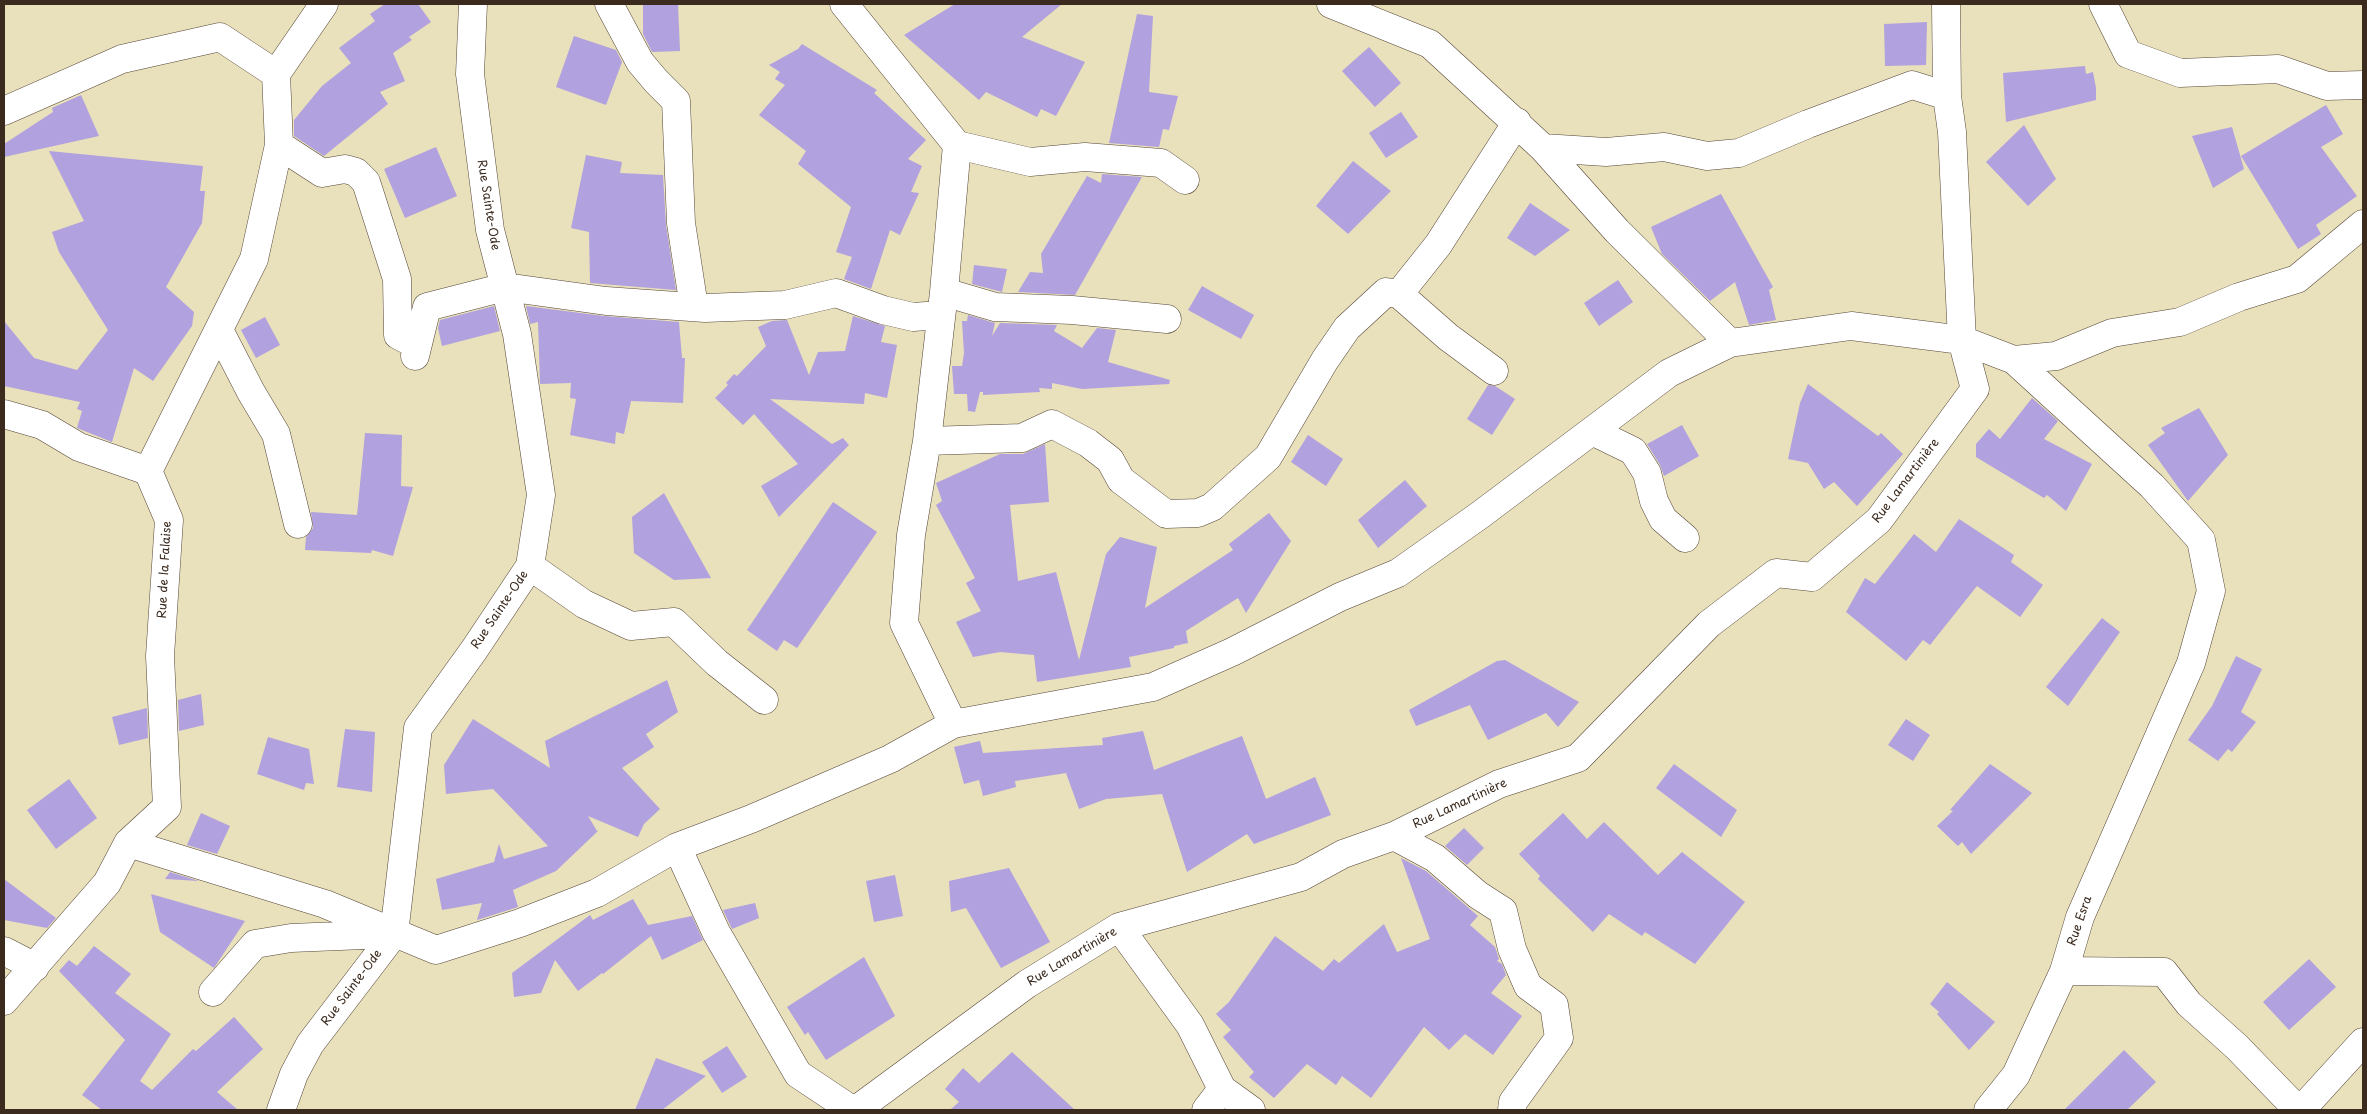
<!DOCTYPE html>
<html>
<head>
<meta charset="utf-8">
<style>
	body { margin:0 }
	#map { position:relative; width:2367px; height:1114px; overflow:hidden; background:#e9e0bc; font-family:"Playpen Sans",sans-serif }
	canvas { display:block }
	.frame { position:absolute; inset:0; border:5px solid #3b2a1e; pointer-events:none }
</style>
</head>
<body>
<div id="map">
<canvas width="2367" height="1114"></canvas>
<div class="frame"></div>
</div>
<script>
const c = document.querySelector('canvas').getContext('2d');
c.lineJoin = 'round';
function paint(path, color) {
  c.fillStyle = color;
  c.fill(path, 'evenodd');
}
function poly(rows) {
  const path = new Path2D();
  for (const r of rows) {
    path.moveTo(r[0], r[1]);
    for (let i = 2; i < r.length; i += 2) path.lineTo(r[i], r[i + 1]);
  }
  return path;
}
function strokePath(path, color, width, dash) {
  c.strokeStyle = color;
  c.lineWidth = width;
  c.lineCap = dash ? 'butt' : 'round';
  c.setLineDash(dash || []);
  c.stroke(path);
}
function label(font, color, halo, rows, align = 'center') {
  c.font = font + ' "Playpen Sans",sans-serif';
  c.lineWidth = 5;
  c.setLineDash([]);
  c.textBaseline = 'middle';
  c.strokeStyle = halo;
  c.fillStyle = color;
  for (const [text, x, y, turn = 0] of rows) {
    c.save();
    c.translate(x, y);
    c.rotate((+turn || 0) * Math.PI / 180);
    c.textAlign = isNaN(turn) ? turn : align;
    if (halo) c.strokeText(text, 0, 0);
    c.fillText(text, 0, 0);
    c.restore();
  }
}
paint(poly([
	[385,4,418,4,431,22,409,37,412,40,393,53,405,81,380,92,388,104,324,156,294,136,294,120,322,86,351,63,339,48,375,21,370,14],
	[643,4,678,4,680,51,652,52,643,34],
	[955,4,1062,4,1022,37,1085,62,1056,116,1041,109,1037,117,986,92,979,100,904,35],
	[1137,14,1153,16,1149,92,1178,96,1169,130,1163,129,1159,147,1109,143],
	[1927,22,1926,65,1885,66,1884,24],
	[574,36,616,50,622,62,606,105,556,87],
	[802,44,877,90,874,93,926,140,908,159,922,166,911,192,919,193,900,235,890,230,871,289,844,279,852,257,836,252,851,207,798,164,806,151,759,115,785,85,775,79,780,72,769,65,798,49],
	[1369,47,1401,83,1375,107,1342,71],
	[2085,66,2086,74,2093,72,2096,88,2096,100,2006,122,2003,73],
	[81,95,99,136,4,157,4,144,53,112,52,108],
	[2326,105,2343,134,2321,147,2357,196,2316,225,2321,234,2298,249,2241,156],
	[1401,112,1418,137,1386,158,1369,133],
	[2024,125,2056,179,2028,206,1986,162],
	[2232,127,2244,169,2213,188,2192,136],
	[436,147,457,196,405,218,384,169],
	[49,151,203,166,200,191,205,191,202,223,166,287,194,312,192,326,153,381,134,368,112,442,77,428,82,411,77,409,80,402,4,386,4,321,34,358,77,370,108,330,59,252,52,232,84,221],
	[586,155,622,162,620,173,663,175,666,225,676,290,590,283,589,232,571,228],
	[1353,161,1391,191,1348,234,1316,206],
	[1102,174,1142,177,1075,295,1018,292,1030,272,1043,273,1041,254,1087,176,1101,183],
	[1721,194,1773,287,1769,290,1776,320,1749,325,1735,282,1710,301,1662,254,1651,227],
	[1530,203,1570,230,1535,256,1507,238],
	[974,265,1007,269,1002,292,972,284],
	[1618,280,1633,302,1599,326,1584,303],
	[1202,286,1254,315,1241,339,1188,310],
	[494,306,500,331,442,346,438,328,440,320],
	[526,306,604,316,679,322,682,358,685,358,683,403,631,401,624,434,616,432,615,444,570,435,576,399,570,398,571,383,540,384,538,322,530,324],
	[968,315,995,323,992,336,1000,323,1057,325,1054,331,1082,348,1097,328,1116,330,1108,362,1170,380,1169,384,1082,389,1052,383,1052,389,1039,388,1040,392,983,395,983,392,980,392,975,412,968,411,967,394,954,394,952,366,962,366,964,353,962,321,967,321],
	[853,316,885,326,881,342,897,345,887,398,865,393,864,404,770,399,832,444,843,438,849,445,779,517,761,486,798,464,754,414,743,425,715,398,728,385,726,383,734,374,737,376,766,346,758,327,772,321,787,320,809,375,818,352,845,351],
	[265,317,280,345,256,358,241,330],
	[1808,384,1878,436,1881,433,1903,454,1857,506,1834,482,1824,489,1808,463,1788,459,1800,403],
	[1488,385,1495,386,1515,399,1492,435,1467,419],
	[2032,398,2058,421,2044,439,2092,464,2066,511,2047,495,2044,498,1976,457,1976,444,1989,429,2000,439],
	[2199,408,2228,455,2188,501,2148,445,2165,433,2161,428],
	[1682,425,1699,456,1664,476,1660,465,1647,444],
	[365,433,402,435,401,486,413,487,393,556,372,550,371,553,305,550,306,537,313,528,311,512,357,515],
	[1308,435,1343,459,1326,486,1291,462],
	[1045,444,1049,502,1010,505,1018,581,1056,572,1079,660,1106,554,1120,537,1157,547,1145,608,1233,550,1229,544,1269,513,1291,541,1246,613,1238,598,1186,631,1188,643,1174,646,1174,648,1129,657,1131,667,1037,682,1034,655,1000,652,973,657,956,622,981,611,966,583,975,578,936,505,942,501,936,483,1000,454,1023,454],
	[1405,480,1427,506,1378,548,1358,520],
	[664,493,676,515,711,578,674,580,634,553,632,517],
	[833,502,877,532,797,648,784,640,777,651,747,630],
	[1959,519,2014,555,2011,562,2043,585,2020,617,1977,586,1930,645,1923,640,1906,661,1846,612,1865,578,1875,584,1914,534,1936,552],
	[2102,618,2120,632,2068,706,2046,687],
	[2236,656,2262,669,2241,712,2256,722,2232,752,2228,749,2218,761,2188,740,2212,706],
	[1505,660,1579,702,1558,727,1546,713,1488,740,1470,705,1416,726,1409,710,1497,661],
	[667,680,678,712,646,734,654,747,622,768,660,809,644,824,638,837,588,816,597,831,598,831,556,871,513,890,518,907,477,920,482,903,442,910,436,879,494,862,499,844,504,859,548,846,493,789,446,794,444,765,473,719,550,768,545,741],
	[201,694,204,725,179,731,178,700],
	[147,708,148,738,119,745,112,717],
	[1906,719,1930,735,1913,761,1888,745],
	[345,729,375,732,372,792,337,787],
	[1143,731,1154,770,1242,736,1266,799,1315,777,1331,815,1254,844,1247,834,1187,872,1162,794,1106,799,1079,809,1066,773,1015,781,1016,787,983,796,979,780,964,784,954,747,980,741,983,753,1103,745,1102,738],
	[268,737,309,749,314,784,306,783,304,790,257,774],
	[1674,764,1737,810,1721,837,1656,788],
	[1990,764,2032,793,1971,854,1962,842,1958,846,1937,826,1953,811,1950,810],
	[69,779,97,818,56,849,27,810],
	[201,813,230,826,217,854,187,845],
	[1563,813,1587,839,1604,822,1658,875,1682,852,1745,902,1695,964,1645,932,1642,936,1609,914,1593,932,1538,879,1540,876,1519,854],
	[1464,828,1484,848,1467,865,1445,846],
	[1401,858,1426,871,1478,916,1470,925,1495,947,1499,959,1497,961,1502,964,1506,975,1491,993,1522,1016,1493,1055,1465,1034,1449,1050,1424,1027,1371,1098,1342,1076,1336,1085,1307,1064,1274,1098,1249,1077,1254,1072,1223,1037,1231,1030,1216,1014,1229,1002,1275,936,1323,971,1334,959,1339,963,1384,924,1397,952,1430,939],
	[1009,868,1050,942,1001,968,966,908,951,912,949,881],
	[170,872,199,881,165,879],
	[895,875,903,916,874,922,866,881],
	[4,879,56,918,47,928,4,920],
	[151,894,245,921,214,968,160,932],
	[633,899,648,925,692,916,703,940,662,960,651,936,603,974,602,973,578,991,555,960,541,993,514,997,512,973,590,915,593,920],
	[755,903,759,918,732,929,723,910],
	[94,946,131,974,115,993,171,1034,140,1081,152,1090,193,1049,196,1051,234,1017,263,1049,217,1092,238,1110,102,1110,82,1095,125,1040,59,971,69,960,77,966],
	[864,957,895,1016,826,1060,808,1032,805,1035,787,1007],
	[2309,959,2336,987,2289,1030,2263,1002],
	[1947,982,1995,1022,1969,1050,1937,1014,1939,1012,1930,1004],
	[727,1046,747,1077,722,1093,702,1062],
	[2124,1050,2156,1082,2127,1110,2064,1110],
	[1012,1052,1075,1110,950,1110,959,1102,945,1089,963,1068,979,1083],
	[656,1058,706,1076,662,1110,635,1110]
]), '#b1a1de');
const street = poly([
	[609,4,640,62,656,81,676,101,681,223,694,307],
	[844,4,957,145,944,292,927,441,911,535,904,623,953,724],
	[1331,4,1430,44,1543,148,1617,231,1730,343],
	[2103,4,2128,54,2180,73,2278,69,2327,86,2363,85],
	[4,111,122,59,220,37,276,74],
	[279,145,322,173,345,169,356,172,366,182,397,279,398,335,417,345],
	[957,145,1030,162,1085,157,1161,163,1185,180],
	[1543,148,1606,152,1664,147,1707,156,1739,153,1808,124,1912,85,1947,96],
	[944,292,995,307,1072,310,1167,319],
	[1399,294,1448,337,1494,371],
	[219,330,251,392,276,434,298,524],
	[415,356,427,307,505,287,606,301,705,308,785,305,836,293,883,310,913,317,940,315],
	[2014,360,2056,356,2112,333,2180,322,2239,297,2297,279,2363,224],
	[4,414,42,425,79,447,148,471],
	[1592,431,1633,451,1647,473,1654,501,1663,519,1685,538],
	[927,441,1022,438,1052,424,1088,443,1110,460,1121,480,1166,514,1198,513,1212,507,1268,457,1325,360,1347,328,1386,292,1399,294,1438,245,1517,122],
	[530,566,584,604,631,626,674,622,717,663,764,700],
	[1394,836,1435,858,1478,895,1503,911,1512,949,1528,986,1554,1005,1559,1038,1513,1102,1512,1110],
	[128,843,325,904,436,950,520,923,597,893,677,847,751,819,890,759,953,724,1153,687,1232,652,1340,597,1398,573,1480,515,1669,373,1730,343,1851,326,1962,340,2014,360,2152,486,2201,540,2211,591,2191,663,2080,917,2064,971,2016,1075,1988,1110],
	[677,847,716,932,798,1074,852,1110],
	[1119,927,1190,1025,1222,1089,1251,1110],
	[4,951,35,967],
	[2064,971,2164,972,2189,1004,2237,1047,2298,1110],
	[213,992,255,944,291,938,388,934],
	[4,1001,107,883,128,843,167,807,160,656,169,520,148,471,254,259,279,145,276,74,324,4],
	[281,1110,294,1074,310,1044,394,934,418,728,474,650,530,566,541,495,517,334,490,230,470,74,473,4],
	[856,1110,1027,984,1119,927,1301,877,1343,854,1394,836,1499,784,1578,758,1709,624,1776,573,1812,577,1879,520,1975,389,1962,340,1952,132,1947,96,1946,4],
	[1206,1110,1222,1089],
	[2301,1110,2363,1042]
]);
strokePath(street, '#554536', 29);
strokePath(street, '#fff', 28);
label('12px', '#3b2a1e', '#fff', [
	["Rue Sainte-Ode",488,205,81],
	["Rue Lamartinière",1906,481,-53],
	["Rue de la Falaise",165,570,-87],
	["Rue Sainte-Ode",500,610,-56],
	["Rue Lamartinière",1460,804,-25],
	["Rue Esra",2080,921,-71],
	["Rue Lamartinière",1072,957,-31],
	["Rue Sainte-Ode",352,988,-53]
]);
</script>
</body>
</html>
